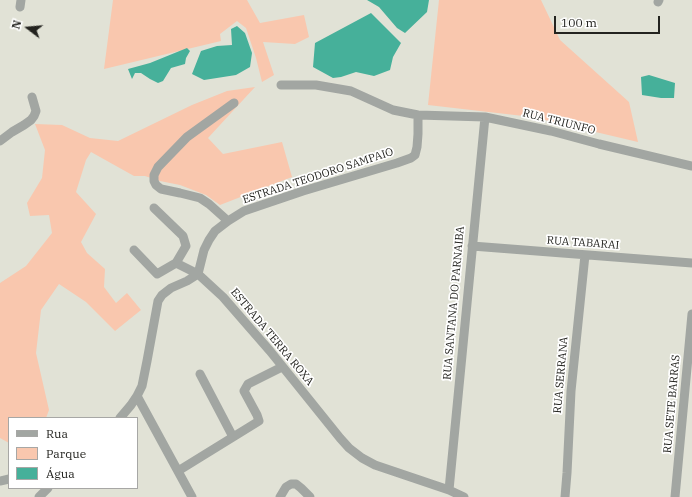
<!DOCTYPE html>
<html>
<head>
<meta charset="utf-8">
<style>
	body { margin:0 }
	#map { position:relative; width:692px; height:497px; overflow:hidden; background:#e1e2d6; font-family:"IBM Plex Serif",serif }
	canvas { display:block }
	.legend { position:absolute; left:8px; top:417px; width:130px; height:72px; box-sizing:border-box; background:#fff; border:1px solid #a7a7a5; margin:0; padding:5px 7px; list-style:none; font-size:12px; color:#23231f }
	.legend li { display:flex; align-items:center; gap:8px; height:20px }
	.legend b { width:20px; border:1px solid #a7a7a5 }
	.north { position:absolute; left:8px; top:8px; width:40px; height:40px; -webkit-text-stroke:3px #fff; paint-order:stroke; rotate:286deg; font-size:11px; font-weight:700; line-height:16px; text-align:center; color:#23231f }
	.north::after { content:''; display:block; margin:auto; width:14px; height:18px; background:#23231f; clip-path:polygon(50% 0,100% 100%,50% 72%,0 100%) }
	.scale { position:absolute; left:554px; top:16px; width:106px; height:18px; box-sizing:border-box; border:2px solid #23231f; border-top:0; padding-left:5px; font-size:12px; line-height:14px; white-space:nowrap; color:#23231f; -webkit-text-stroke:3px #fff; paint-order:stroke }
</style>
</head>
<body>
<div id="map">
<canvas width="692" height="497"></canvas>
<ul class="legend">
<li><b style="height:5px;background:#a2a6a2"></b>Rua</li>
<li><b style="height:11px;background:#f9c7ae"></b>Parque</li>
<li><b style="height:11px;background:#46b09a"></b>Água</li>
</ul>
<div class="north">N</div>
<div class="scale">100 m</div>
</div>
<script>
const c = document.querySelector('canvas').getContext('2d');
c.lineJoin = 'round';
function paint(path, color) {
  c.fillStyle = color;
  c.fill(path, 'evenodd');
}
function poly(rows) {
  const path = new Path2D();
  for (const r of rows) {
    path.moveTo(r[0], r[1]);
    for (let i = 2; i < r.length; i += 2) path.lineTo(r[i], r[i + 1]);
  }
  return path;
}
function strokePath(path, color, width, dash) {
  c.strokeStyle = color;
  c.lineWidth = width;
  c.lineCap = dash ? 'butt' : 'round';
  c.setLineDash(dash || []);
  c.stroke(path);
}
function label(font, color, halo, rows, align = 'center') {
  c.font = font + ' "IBM Plex Serif",serif';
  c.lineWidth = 3.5;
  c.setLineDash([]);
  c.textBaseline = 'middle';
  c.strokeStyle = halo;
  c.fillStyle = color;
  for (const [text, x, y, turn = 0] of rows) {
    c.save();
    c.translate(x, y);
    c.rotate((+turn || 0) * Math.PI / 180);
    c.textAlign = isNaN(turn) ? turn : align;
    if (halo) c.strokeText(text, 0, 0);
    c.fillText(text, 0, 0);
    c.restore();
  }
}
paint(poly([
	[113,0,247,0,260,23,304,15,309,37,295,44,263,42,274,75,262,82,256,58,246,28,237,21,220,34,221,41,104,69],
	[439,0,541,0,560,40,629,102,638,142,532,117,428,105],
	[255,87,208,138,223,154,282,142,292,177,220,205,206,195,180,185,160,181,145,176,134,176,91,152,86,160,76,192,96,214,81,242,87,253,105,269,104,287,116,303,127,293,141,310,115,331,86,302,59,284,41,310,36,353,49,410,46,418,9,418,9,443,0,438,0,283,26,266,52,233,49,215,30,216,27,203,42,178,45,150,35,124,62,125,90,138,118,141,192,105,227,91]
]), '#f9c7ae');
paint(poly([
	[367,0,429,0,427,12,405,33,397,28,379,7],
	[371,13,401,43,393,57,390,70,374,76,356,72,341,77,333,78,313,67,315,43],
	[237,26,245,33,252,53,250,67,236,75,204,80,192,74,201,51,217,46,232,45,231,29],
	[187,48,190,51,186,58,185,64,171,68,163,81,158,83,150,79,141,73,135,73,132,79,128,69,150,63],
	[649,75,675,83,674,98,661,98,642,95,641,77]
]), '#46b09a');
strokePath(poly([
	[658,2,659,0],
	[20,7,21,0],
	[281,85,316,85,351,91,393,110,418,115,485,117,551,131,599,144,692,166],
	[0,141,12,132,24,125,31,120,34,116,36,111,32,97],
	[228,221,209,204,200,198,180,193,161,189,156,185,154,181,154,175,158,167,187,137,234,103],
	[472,246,692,263],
	[134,250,157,274,176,263,186,246,183,236,154,208],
	[176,263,198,274,223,297,270,351,340,438,349,448,362,458,375,465,449,490,464,497],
	[198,274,204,250,209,240,215,231,228,221,244,211,303,191,397,163,411,158,415,155,417,147,418,134,418,115],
	[200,374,233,437],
	[137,396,192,497],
	[120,418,131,405,137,396,142,386,147,361,158,301,162,295,171,288,187,281,198,274],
	[178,471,259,421,257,415,244,391,248,384,282,367],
	[0,481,9,479],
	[449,490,485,117],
	[39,497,48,488],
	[280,497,286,487,291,484,296,484,301,488,310,497],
	[565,497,567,473,571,391,585,255],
	[675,497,692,314]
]), '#a2a6a2', 9);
label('11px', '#23231f', '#fff', [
	["RUA TRIUNFO",559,122,14],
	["ESTRADA TEODORO SAMPAIO",318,176,-18],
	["RUA TABARAI",583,243,4],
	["RUA SANTANA DO PARNAIBA",454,303,-85],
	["ESTRADA TERRA ROXA",272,337,50],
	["RUA SERRANA",561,375,-85],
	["RUA SETE BARRAS",672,404,-85]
]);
</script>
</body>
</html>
